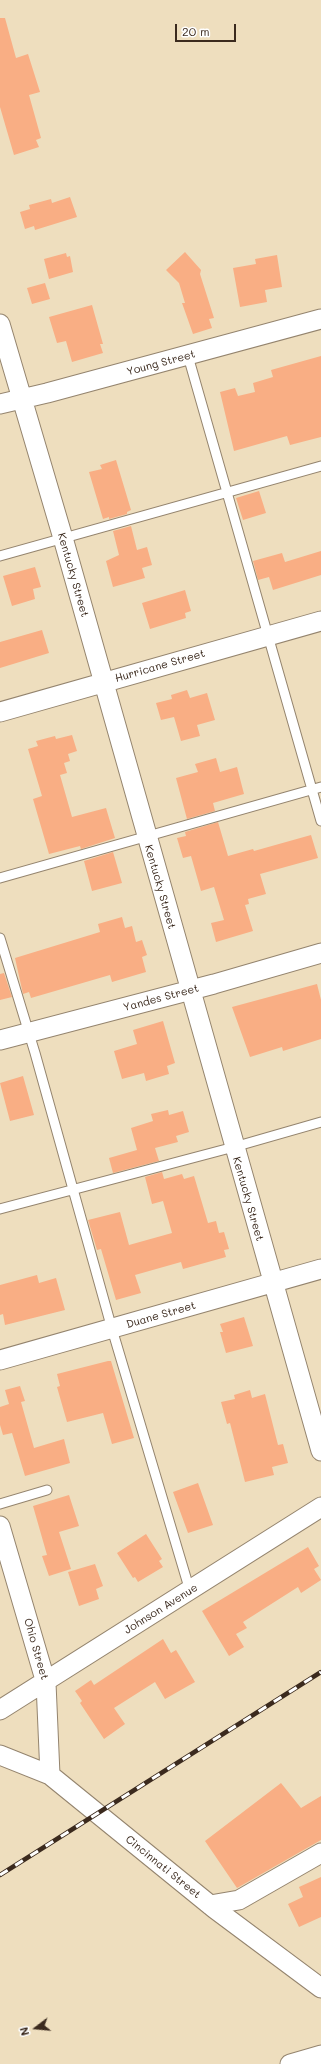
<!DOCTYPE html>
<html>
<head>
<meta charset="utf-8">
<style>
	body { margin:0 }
	#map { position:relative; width:321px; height:2064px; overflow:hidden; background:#eedebe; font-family:Mali,sans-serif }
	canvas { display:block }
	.north { position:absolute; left:16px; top:2008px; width:40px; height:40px; -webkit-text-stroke:3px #fff; paint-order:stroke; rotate:254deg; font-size:11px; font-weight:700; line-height:16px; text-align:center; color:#3b2a1e }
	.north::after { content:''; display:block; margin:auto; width:14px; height:18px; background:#3b2a1e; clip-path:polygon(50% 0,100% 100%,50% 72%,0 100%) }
	.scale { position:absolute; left:175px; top:24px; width:61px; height:18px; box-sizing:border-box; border:2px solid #3b2a1e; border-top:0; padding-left:5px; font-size:12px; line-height:14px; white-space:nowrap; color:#3b2a1e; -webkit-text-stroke:3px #fff; paint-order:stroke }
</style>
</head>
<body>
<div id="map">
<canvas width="321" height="2064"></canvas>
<div class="north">N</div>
<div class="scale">20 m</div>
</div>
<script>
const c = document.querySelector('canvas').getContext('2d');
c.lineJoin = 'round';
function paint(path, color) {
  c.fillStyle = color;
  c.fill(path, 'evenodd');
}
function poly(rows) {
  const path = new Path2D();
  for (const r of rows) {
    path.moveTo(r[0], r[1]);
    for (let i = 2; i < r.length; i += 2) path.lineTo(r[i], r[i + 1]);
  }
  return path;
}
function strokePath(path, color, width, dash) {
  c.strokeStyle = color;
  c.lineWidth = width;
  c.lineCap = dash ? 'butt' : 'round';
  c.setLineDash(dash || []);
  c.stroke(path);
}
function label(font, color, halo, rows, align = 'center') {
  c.font = font + ' Mali,sans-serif';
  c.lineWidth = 3;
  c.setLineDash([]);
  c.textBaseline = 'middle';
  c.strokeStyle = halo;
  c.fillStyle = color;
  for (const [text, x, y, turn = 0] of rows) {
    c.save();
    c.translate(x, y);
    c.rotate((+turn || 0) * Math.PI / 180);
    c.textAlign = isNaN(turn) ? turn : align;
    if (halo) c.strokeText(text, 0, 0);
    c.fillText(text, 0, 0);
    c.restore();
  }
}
paint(poly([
	[0,18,5,18,16,58,28,54,40,92,29,95,41,138,36,140,39,147,14,155,0,107],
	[70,197,77,217,35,230,34,226,25,229,20,212,30,209,29,205,51,199,52,203],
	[185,252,201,270,200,274,214,318,209,319,212,328,193,334,182,303,185,303,179,283,166,270],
	[66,253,67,257,70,256,73,272,49,279,44,259],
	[277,255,282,287,265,290,267,302,240,307,233,268,256,264,255,259],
	[45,283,50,299,32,304,27,288],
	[92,305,103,344,100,344,103,353,72,362,66,341,57,343,49,317],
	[321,356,321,437,290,445,287,436,234,451,220,392,235,388,238,396,255,392,253,383,273,377,271,370],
	[116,460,131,510,127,512,127,514,109,519,109,517,103,519,89,472,102,469,100,465],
	[259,491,266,513,243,520,236,498],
	[131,526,137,550,147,547,152,565,142,568,145,578,113,587,106,561,119,555,113,531],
	[321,551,321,575,273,590,269,577,258,580,253,561,282,553,285,562],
	[35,567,41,587,33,589,35,599,12,606,3,576],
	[185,590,191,611,185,613,186,618,150,629,142,603],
	[42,630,49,653,0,668,0,642],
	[187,690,190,698,207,693,215,720,197,725,200,736,181,741,174,717,161,720,156,703,172,699,171,695],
	[72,735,77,751,68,754,70,761,64,763,67,773,60,775,72,817,106,808,115,838,81,849,80,846,49,854,33,799,42,796,28,749,38,746,36,741,55,736,56,739],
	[216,758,220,772,237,767,244,794,213,803,215,811,187,819,176,778,198,772,195,764],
	[218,822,228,856,253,849,254,851,311,835,318,858,260,874,266,894,248,899,249,904,245,905,253,931,216,942,211,923,224,920,214,887,201,891,191,856,183,858,177,838,186,836,185,832],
	[113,852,122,883,92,891,84,861],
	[122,917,125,928,132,926,136,942,142,940,147,955,142,957,146,972,112,982,110,975,31,998,29,992,23,994,15,958,100,932,98,924],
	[4,973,12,997,0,1000,0,974],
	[317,984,321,1000,321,1039,283,1051,282,1047,250,1057,232,1007],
	[163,1021,175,1063,167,1066,169,1074,146,1081,144,1073,122,1079,114,1051,137,1044,133,1030],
	[23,1076,34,1115,10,1121,0,1083],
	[168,1110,169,1115,183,1111,189,1132,176,1136,178,1142,155,1148,159,1161,113,1173,109,1158,137,1150,131,1128,153,1121,151,1114],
	[162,1172,164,1179,182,1174,184,1179,194,1176,208,1223,216,1221,219,1233,224,1232,229,1249,224,1250,226,1257,183,1269,181,1262,135,1275,141,1293,116,1300,101,1249,97,1250,88,1220,120,1212,129,1245,172,1233,163,1201,152,1204,145,1177],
	[37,1275,39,1283,56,1278,65,1310,5,1325,3,1314,0,1315,0,1285],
	[244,1317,253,1346,226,1353,220,1332,223,1332,220,1324],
	[108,1361,111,1361,134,1438,112,1444,103,1413,67,1422,57,1387,60,1386,57,1374],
	[20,1386,25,1401,21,1402,34,1448,64,1439,70,1463,25,1476,12,1433,3,1435,0,1425,0,1407,9,1404,5,1390],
	[250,1390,252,1398,265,1394,278,1445,283,1444,288,1463,272,1467,274,1475,245,1482,230,1423,227,1424,221,1402,235,1399,234,1395],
	[198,1483,213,1525,188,1533,173,1492],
	[69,1495,79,1526,59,1532,71,1569,49,1576,42,1556,47,1555,33,1506],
	[146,1534,162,1559,159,1561,163,1567,138,1582,135,1577,133,1578,117,1553],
	[308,1547,319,1566,314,1569,321,1580,301,1593,298,1587,243,1622,247,1628,236,1634,244,1647,229,1656,202,1611],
	[95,1564,103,1586,96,1589,99,1599,79,1606,68,1572],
	[163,1639,171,1653,176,1650,195,1682,165,1699,155,1682,114,1708,125,1724,104,1739,80,1703,82,1701,75,1691,91,1680,94,1685],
	[281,1783,301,1808,321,1796,321,1840,237,1888,205,1841],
	[321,1877,321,1917,299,1927,288,1904,303,1897,299,1887]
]), '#f9ae84');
const service = poly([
	[188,356,321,821],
	[0,556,321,466],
	[0,878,321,787],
	[0,938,35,1053,112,1329,190,1591],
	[0,1209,234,1147,321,1122],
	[0,1504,47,1490]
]);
const minor = poly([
	[0,324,63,538,321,1451],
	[0,404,47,393,321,319],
	[0,712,321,621],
	[0,1040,214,984,321,953],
	[0,1360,321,1269],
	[0,1526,46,1683,50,1775],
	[0,1710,321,1507],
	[0,1755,50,1775,215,1909,321,1988],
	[210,1905,239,1900,321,1853],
	[290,2064,321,2055]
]);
strokePath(service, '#94846e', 11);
strokePath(minor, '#94846e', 21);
strokePath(service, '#fff', 9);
strokePath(minor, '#fff', 19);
const rail = poly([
	[0,1875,321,1672]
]);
strokePath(rail, '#3b2a1e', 4.5);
strokePath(rail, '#fff', 3, [9]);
label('11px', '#3b2a1e', '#fff', [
	["Young Street",161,363,-15],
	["Kentucky Street",73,575,74],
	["Hurricane Street",160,666,-16],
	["Kentucky Street",160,887,74],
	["Yandes Street",161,998,-15],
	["Kentucky Street",248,1199,74],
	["Duane Street",161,1315,-16],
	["Johnson Avenue",161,1609,-32],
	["Ohio Street",36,1649,74],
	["Cincinnati Street",163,1867,39]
]);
</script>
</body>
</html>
